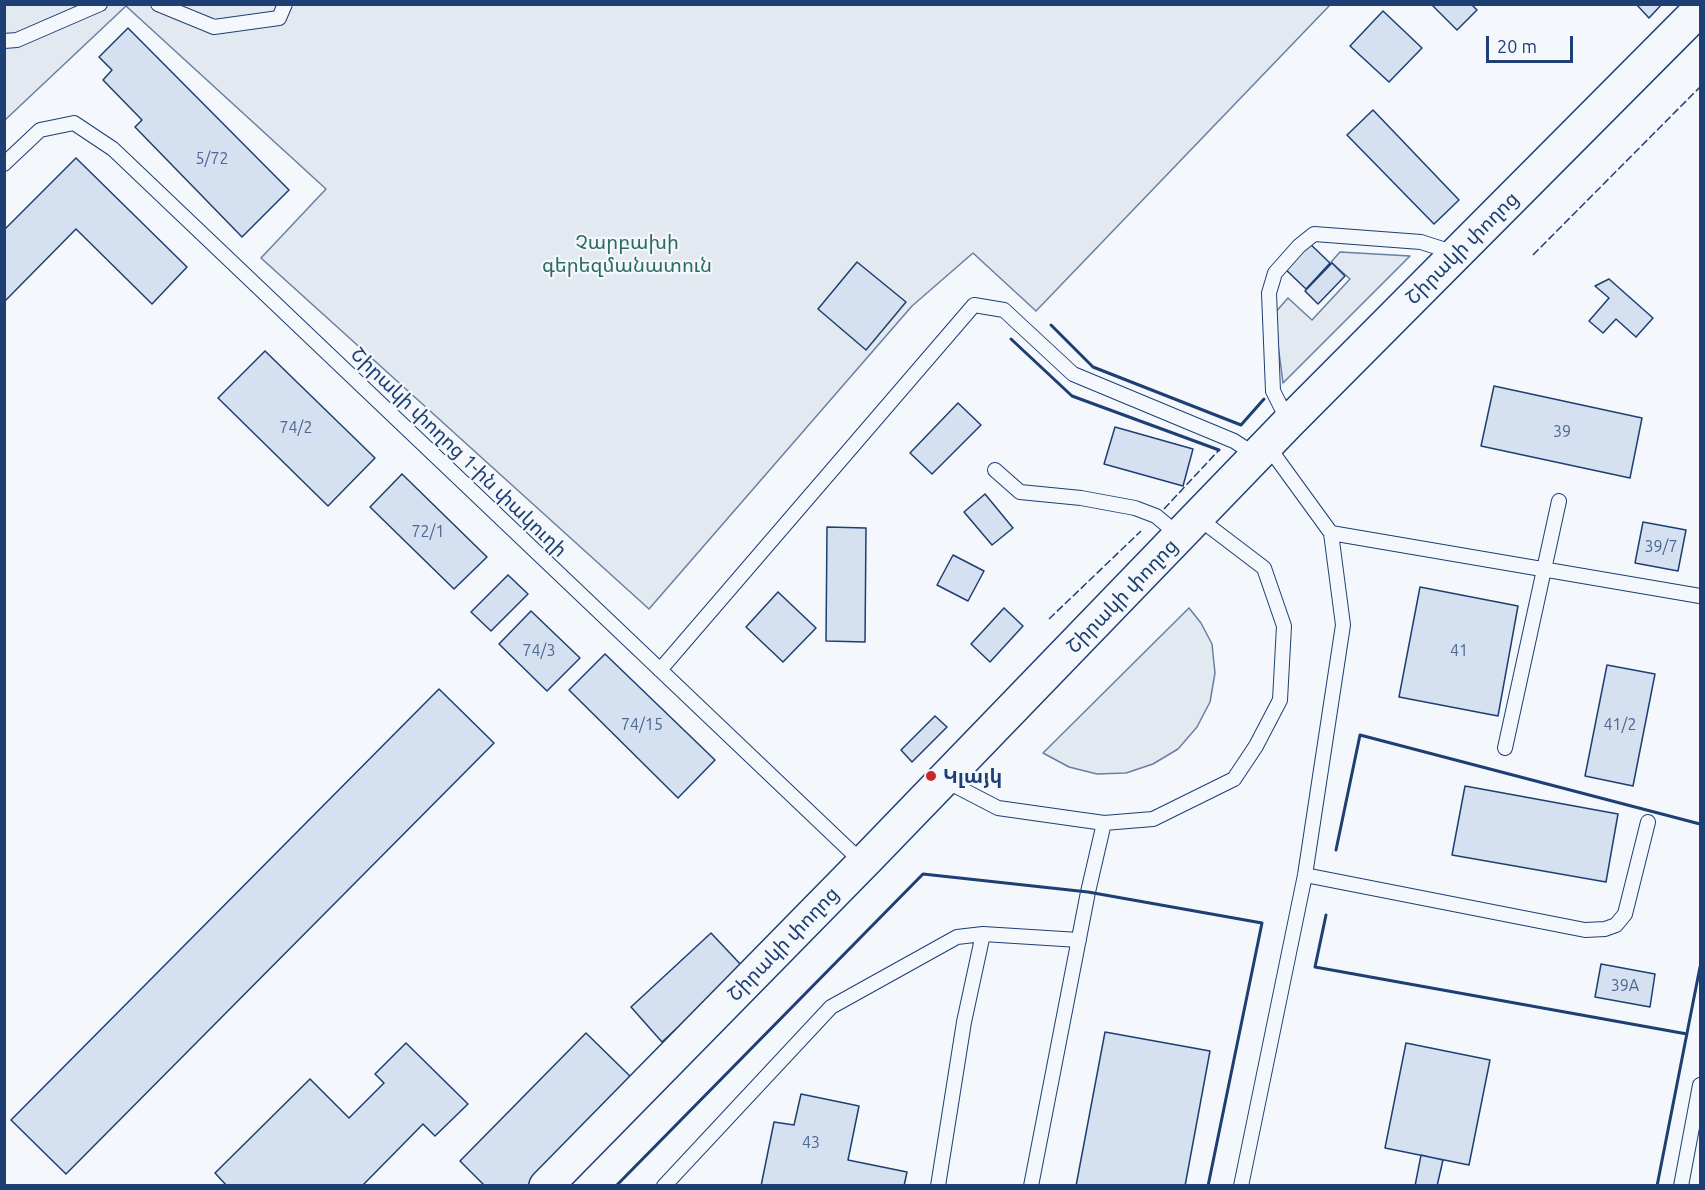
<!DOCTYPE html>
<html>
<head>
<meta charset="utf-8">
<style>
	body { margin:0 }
	#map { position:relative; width:1705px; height:1190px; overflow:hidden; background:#f4f7fb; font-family:Ubuntu,sans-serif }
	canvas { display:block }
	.frame { position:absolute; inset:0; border:6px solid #1d3f73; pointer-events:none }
	.scale { position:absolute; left:1486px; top:36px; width:87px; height:27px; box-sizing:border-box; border:3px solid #1d3f73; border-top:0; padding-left:8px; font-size:18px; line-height:21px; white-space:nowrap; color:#1d3f73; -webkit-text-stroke:4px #f4f7fb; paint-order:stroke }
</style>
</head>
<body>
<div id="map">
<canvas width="1705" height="1190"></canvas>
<div class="frame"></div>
<div class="scale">20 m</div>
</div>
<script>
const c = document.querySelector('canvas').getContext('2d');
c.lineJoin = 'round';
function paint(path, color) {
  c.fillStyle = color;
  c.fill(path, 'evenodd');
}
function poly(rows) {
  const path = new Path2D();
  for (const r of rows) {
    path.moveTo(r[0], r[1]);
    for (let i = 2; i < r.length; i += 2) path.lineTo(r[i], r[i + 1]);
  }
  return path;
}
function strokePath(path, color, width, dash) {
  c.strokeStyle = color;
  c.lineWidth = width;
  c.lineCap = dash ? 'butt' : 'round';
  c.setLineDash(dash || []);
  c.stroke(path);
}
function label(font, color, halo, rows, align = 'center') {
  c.font = font + ' Ubuntu,"Noto Sans Armenian",sans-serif';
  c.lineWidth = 4.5;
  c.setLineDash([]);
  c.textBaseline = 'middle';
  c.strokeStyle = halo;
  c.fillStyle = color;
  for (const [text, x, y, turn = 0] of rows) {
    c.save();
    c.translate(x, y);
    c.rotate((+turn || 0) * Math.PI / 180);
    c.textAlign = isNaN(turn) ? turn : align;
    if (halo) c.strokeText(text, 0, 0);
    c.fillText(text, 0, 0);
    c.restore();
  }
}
const green = poly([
	[5,5,1330,5,1036,311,973,253,912,306,649,609,261,258,326,189,126,6,5,120,5,5],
	[1340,252,1410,256,1283,383,1274,314,1288,298,1312,320,1350,279,1331,262,1340,252],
	[1189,608,1201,623,1212,644,1215,673,1210,702,1197,727,1178,749,1153,764,1126,773,1097,774,1069,767,1043,753,1189,608]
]);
paint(green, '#e3e9f0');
strokePath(green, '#687fa3', 1.5);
const building = poly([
	[1431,4,1471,4,1477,10,1457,30,1431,4],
	[1636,4,1662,4,1649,18,1636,4],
	[1383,11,1422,48,1389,82,1350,46,1383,11],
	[128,28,289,190,242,237,135,127,142,120,103,80,112,70,99,57,128,28],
	[1373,110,1459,200,1434,224,1347,135,1373,110],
	[76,158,187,267,152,304,76,229,4,302,4,230,76,158],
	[1307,241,1330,263,1306,289,1283,267,1307,241],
	[857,262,906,302,866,350,818,309,857,262],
	[1332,263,1345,276,1318,304,1305,291,1332,263],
	[1609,279,1653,318,1636,337,1616,319,1603,333,1589,321,1609,298,1595,286,1609,279],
	[265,351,375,458,328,506,218,398,265,351],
	[1494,386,1642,418,1630,478,1481,446,1494,386],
	[958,403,981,425,932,474,910,453,958,403],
	[1115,427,1193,449,1183,486,1104,464,1115,427],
	[402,474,487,557,454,589,370,507,402,474],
	[985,494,1013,528,992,545,964,512,985,494],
	[1643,522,1686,530,1678,571,1635,563,1643,522],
	[827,527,866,528,865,642,826,641,827,527],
	[953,555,984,571,968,601,937,585,953,555],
	[508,575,528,594,491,631,471,612,508,575],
	[1420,587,1518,606,1498,716,1399,697,1420,587],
	[778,592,816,628,783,662,746,627,778,592],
	[1004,608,1023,626,990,662,971,644,1004,608],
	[531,611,580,658,547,691,499,644,531,611],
	[605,654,715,760,678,798,569,690,605,654],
	[1607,665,1655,674,1633,786,1585,776,1607,665],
	[439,689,494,743,66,1174,11,1120,439,689],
	[935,716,947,727,912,762,901,750,935,716],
	[1465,786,1618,814,1606,882,1452,855,1465,786],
	[711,933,743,967,662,1042,631,1007,711,933],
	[1601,964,1655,974,1650,1007,1595,997,1601,964],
	[1105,1032,1210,1051,1185,1186,1076,1186,1105,1032],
	[586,1033,635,1081,533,1186,485,1186,460,1161,586,1033],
	[406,1043,468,1104,435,1136,423,1124,362,1186,227,1186,215,1173,310,1079,349,1118,384,1083,375,1074,406,1043],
	[1406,1043,1490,1060,1469,1165,1385,1148,1406,1043],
	[801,1094,859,1106,848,1160,907,1172,904,1186,761,1186,774,1122,794,1125,801,1094],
	[1421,1155,1443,1160,1437,1186,1415,1186,1421,1155]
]);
paint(building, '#d5e0f0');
strokePath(building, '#1d3f73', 1.5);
const service = poly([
	[158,4,214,27,279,18,285,4],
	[4,41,17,40,100,4],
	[4,164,40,130,74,123,113,149,863,863],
	[1289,423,1273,391,1269,293,1275,273,1299,246,1314,234,1421,242,1455,253],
	[995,470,1020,492,1081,498,1135,508,1156,516,1180,536],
	[1331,533,1700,596],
	[660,670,974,305,1004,310,1073,374,1234,441,1257,456],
	[1505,748,1559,501],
	[944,780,998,808,1104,823,1153,819,1234,779,1256,746,1280,700,1284,626,1264,568,1197,517],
	[1305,875,1585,930,1605,929,1616,925,1625,914,1648,822],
	[664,1186,831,1007,957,937,983,934,1079,940],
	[938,1186,964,1022,983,934],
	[1031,1186,1088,892,1104,823],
	[1241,1186,1305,875,1343,625,1331,533,1267,445],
	[1681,1186,1700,1085]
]);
const secondary = poly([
	[546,1186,868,858,1289,422,1700,9]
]);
strokePath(service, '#1d3f73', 16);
strokePath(secondary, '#1d3f73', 36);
strokePath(service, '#f4f7fb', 14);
strokePath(secondary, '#f4f7fb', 33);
strokePath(poly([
	[1533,255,1700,87],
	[1164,509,1219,450],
	[1049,619,1141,531]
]), '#1d3f73', 1.5, [8, 3]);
strokePath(poly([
	[1051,325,1093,367,1241,425,1264,399],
	[1011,339,1072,396,1219,450],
	[1336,850,1360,735,1700,824],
	[1326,915,1315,967,1687,1034],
	[616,1186,923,874,1088,892,1262,923,1208,1186],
	[1657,1186,1700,967]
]), '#1d3f73', 3);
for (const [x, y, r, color] of [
	[931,776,6,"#c62828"]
]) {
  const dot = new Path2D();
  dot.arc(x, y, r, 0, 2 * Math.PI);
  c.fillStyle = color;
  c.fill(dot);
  strokePath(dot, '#f4f7fb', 2);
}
label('16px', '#4b6792', null, [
	["5/72",212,159],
	["74/2",296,428],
	["39",1562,432],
	["72/1",428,532],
	["39/7",1661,547],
	["74/3",539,651],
	["41",1459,651],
	["74/15",642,725],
	["41/2",1620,725],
	["39A",1625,986],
	["43",811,1143]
]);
label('20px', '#2c6c60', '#f4f7fb', [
	["Չարբախի",627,242],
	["գերեզմանատուն",627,265]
]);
label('20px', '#1d3f73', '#f4f7fb', [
	["Շիրակի փողոց",1462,248,-45],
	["Շիրակի փողոց 1-ին փակուղի",459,452,44],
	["Շիրակի փողոց",1122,596,-46],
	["Շիրակի փողոց",783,944,-46]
]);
label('bold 20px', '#1d3f73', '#f4f7fb', [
	["Կլայկ",943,776]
], 'left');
</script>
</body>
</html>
